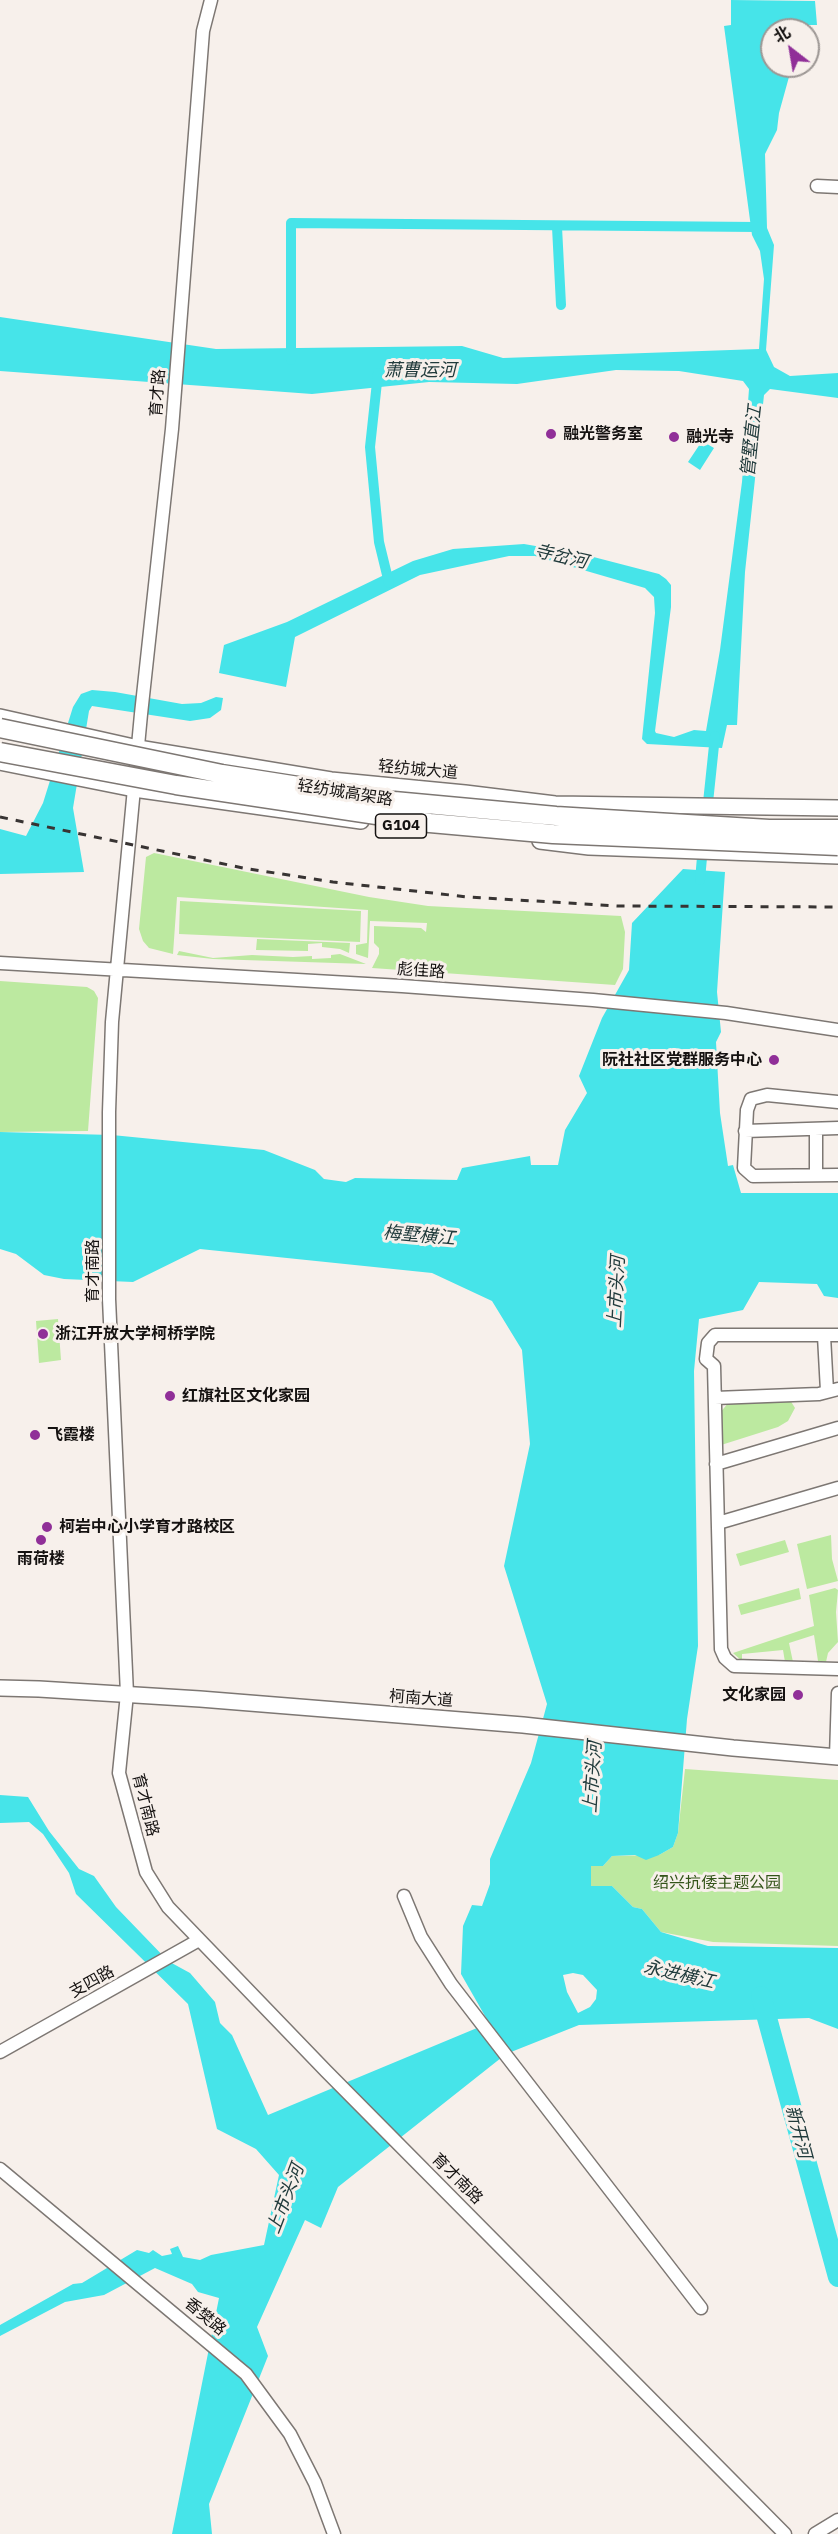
<!DOCTYPE html>
<html>
<head>
<meta charset="utf-8">
<style>
	body { margin:0 }
	#map { position:relative; width:838px; height:2534px; overflow:hidden; background:#f7f0eb; font-family:"IBM Plex Sans","Noto Sans SC",sans-serif }
	canvas { display:block }
	.north { position:absolute; left:760px; top:18px; width:60px; height:60px; box-sizing:border-box; background:#f7f0eb; border:2px solid #9d9794; border-radius:50%; rotate:329deg; font-size:16px; font-weight:700; line-height:24px; text-align:center; color:#151211 }
	.north::after { content:''; display:block; margin:auto; width:21px; height:27px; background:#902f98; clip-path:polygon(50% 0,100% 100%,50% 72%,0 100%) }
</style>
</head>
<body>
<div id="map">
<canvas width="838" height="2534"></canvas>
<div class="north">北</div>
</div>
<script>
const c = document.querySelector('canvas').getContext('2d');
c.lineJoin = 'round';
function paint(path, color) {
  c.fillStyle = color;
  c.fill(path, 'evenodd');
}
function poly(rows) {
  const path = new Path2D();
  for (const r of rows) {
    path.moveTo(r[0], r[1]);
    for (let i = 2; i < r.length; i += 2) path.lineTo(r[i], r[i + 1]);
  }
  return path;
}
function strokePath(path, color, width, dash) {
  c.strokeStyle = color;
  c.lineWidth = width;
  c.lineCap = dash ? 'butt' : 'round';
  c.setLineDash(dash || []);
  c.stroke(path);
}
function label(font, color, halo, rows, align = 'center') {
  c.font = font + ' "IBM Plex Sans","Noto Sans SC",sans-serif';
  c.lineWidth = 6;
  c.setLineDash([]);
  c.textBaseline = 'middle';
  c.strokeStyle = halo;
  c.fillStyle = color;
  for (const [text, x, y, turn = 0] of rows) {
    c.save();
    c.translate(x, y);
    c.rotate((+turn || 0) * Math.PI / 180);
    c.textAlign = isNaN(turn) ? turn : align;
    if (halo) c.strokeText(text, 0, 0);
    c.fillText(text, 0, 0);
    c.restore();
  }
}
paint(poly([
	[154,853,369,897,428,906,621,916,625,932,623,969,615,985,372,968,379,954,379,948,374,943,374,926,421,928,426,932,427,923,370,921,368,958,356,954,356,945,367,943,368,910,177,897,173,954,149,948,143,941,139,929,146,857],
	[180,901,361,911,360,942,179,934],
	[257,939,350,943,349,953,340,949,322,947,322,943,308,944,308,951,256,950],
	[179,951,213,958,252,955,293,957,312,956,312,959,331,958,331,955,340,954,366,964,213,959,177,955],
	[0,981,87,987,94,991,98,998,88,1131,0,1132],
	[58,1319,61,1360,39,1363,36,1321],
	[790,1400,795,1408,788,1421,778,1427,718,1446,719,1414,729,1402],
	[831,1535,832,1559,838,1581,807,1589,797,1544],
	[785,1540,789,1552,740,1566,736,1554],
	[799,1588,801,1599,741,1615,738,1605],
	[835,1588,838,1590,836,1612,838,1642,828,1653,826,1662,818,1661,814,1635,789,1643,793,1662,785,1662,783,1650,742,1654,742,1661,733,1653,814,1626,809,1595],
	[685,1769,838,1780,838,1946,713,1942,661,1932,642,1909,633,1907,612,1886,591,1887,590,1866,603,1866,612,1856,659,1855,673,1847,678,1833]
]), '#bce9a0');
paint(poly([
	[731,0,815,1,817,25,808,25,806,30,772,30,772,66,792,66,779,113,777,130,765,154,767,228,774,245,766,350,774,367,790,376,838,373,838,398,770,389,764,395,745,572,737,725,727,725,722,748,647,744,642,739,655,613,654,597,645,588,535,556,509,556,420,575,295,637,286,687,219,673,224,645,287,622,413,561,453,549,524,544,582,554,659,574,666,579,671,585,671,607,655,731,656,733,674,737,694,730,706,731,720,650,742,482,749,389,743,381,679,371,616,370,517,384,429,382,312,394,0,371,0,317,216,349,462,346,503,358,759,349,764,279,760,251,752,235,724,26,731,25],
	[702,441,714,448,700,470,688,462],
	[92,690,115,692,182,704,201,703,216,697,223,698,221,710,210,718,190,721,92,706,89,711,73,808,84,872,0,874,0,829,26,836,43,803,73,707,81,694],
	[683,869,725,872,717,992,721,1032,716,1042,720,1113,728,1166,733,1165,741,1193,838,1193,838,1298,824,1296,817,1284,759,1282,743,1310,699,1319,694,1371,698,1646,687,1719,678,1833,673,1847,659,1855,646,1860,635,1855,612,1856,603,1866,591,1866,591,1886,612,1886,633,1907,642,1909,661,1932,708,1946,838,1948,838,2029,809,2018,579,2025,506,2054,338,2187,321,2228,305,2220,257,2327,268,2356,209,2504,212,2534,172,2534,219,2298,198,2292,192,2284,155,2268,104,2295,65,2302,0,2336,0,2325,73,2284,82,2283,137,2250,149,2253,153,2250,162,2256,172,2254,170,2249,178,2246,183,2257,200,2260,211,2255,264,2245,279,2175,256,2149,217,2129,188,2004,76,1894,69,1873,43,1834,29,1822,0,1823,0,1795,28,1797,49,1831,79,1869,94,1876,116,1907,168,1961,190,1973,215,2002,220,2023,232,2035,268,2115,489,2023,461,1974,463,1926,472,1905,482,1906,490,1884,490,1859,531,1763,547,1704,504,1566,530,1444,522,1350,492,1301,432,1273,200,1249,133,1282,64,1279,44,1275,16,1254,0,1249,0,1132,112,1135,264,1150,315,1170,324,1179,346,1182,355,1178,457,1180,462,1168,530,1156,531,1165,558,1165,565,1130,587,1093,579,1076,602,1018,629,970,632,923],
	[573,1973,583,1975,597,1990,596,1999,590,2007,578,2013,567,1992,563,1975]
]), '#46e4e9');
strokePath(poly([
	[557,227,561,305],
	[291,360,291,223,757,227],
	[378,373,370,447,379,542,389,583],
	[705,831,715,736],
	[700,880,703,846]
]), '#46e4e9', 10);
strokePath(poly([
	[761,1996,838,2277]
]), '#46e4e9', 20);
const minor = poly([
	[211,0,203,31,172,429,141,714,112,1022,109,1112,109,1299,127,1694,119,1773,146,1872,168,1907,326,2071,785,2534],
	[817,186,838,187],
	[0,963,402,986,593,1000,726,1013,838,1030],
	[838,1102,767,1095,751,1099,747,1110,744,1168,753,1176,838,1175],
	[745,1131,838,1128],
	[816,1175,816,1129],
	[838,1335,715,1335,708,1343,706,1359,714,1366,721,1649,725,1658,734,1666,838,1669],
	[824,1336,827,1391],
	[715,1398,819,1394,838,1389],
	[716,1464,838,1428],
	[718,1523,838,1488],
	[836,1757,838,1693],
	[404,1896,421,1937,451,1984,701,2308],
	[0,2052,199,1940],
	[0,2169,246,2374,290,2434,315,2483,334,2534],
	[815,2534,838,2520]
]);
const major = poly([
	[0,717,138,748,331,780,465,793,555,804,838,808],
	[0,762,134,789,361,821],
	[540,841,589,847,838,856],
	[0,1688,39,1689,200,1699,523,1725,733,1748,838,1757]
]);
strokePath(minor, '#7d7773', 15);
strokePath(major, '#7d7773', 18);
strokePath(minor, '#fff', 12);
strokePath(major, '#fff', 15);
strokePath(poly([
	[0,817,243,868,333,882,468,897,618,906,838,907]
]), '#383433', 3, [8, 8]);
const highwayBridge = poly([
	[0,728,222,774,394,801,556,816,769,829,838,829],
	[0,752,176,785,430,823,553,834,838,846]
]);
strokePath(highwayBridge, '#7d7773', 21, []);
strokePath(highwayBridge, '#fff', 18);
for (const [x, y, r, color] of [
	[551,434,6,"#902f98"],
	[674,437,6,"#902f98"],
	[774,1060,6,"#902f98"],
	[43,1334,6,"#902f98"],
	[170,1396,6,"#902f98"],
	[35,1435,6,"#902f98"],
	[47,1527,6,"#902f98"],
	[41,1540,6,"#902f98"],
	[798,1695,6,"#902f98"]
]) {
  const dot = new Path2D();
  dot.arc(x, y, r, 0, 2 * Math.PI);
  c.fillStyle = color;
  c.fill(dot);
  strokePath(dot, '#f7f0eb', 2);
}
for (const [x, y, w] of [
	[401,826,51]
]) {
  const box = new Path2D();
  box.roundRect(x - w / 2, y - 12, w, 24, 4.5);
  c.fillStyle = '#f7f0eb';
  c.fill(box);
  strokePath(box, '#151211', 1.5);
}
label('bold 15px', '#151211', null, [
	["G104",401,826]
]);
label('16px', '#151211', '#f7f0eb', [
	["育才路",158,393,-86],
	["轻纺城大道",418,770,5],
	["轻纺城高架路",345,793,9],
	["彪佳路",421,971,4],
	["育才南路",93,1271,-90],
	["柯南大道",421,1699,4],
	["育才南路",145,1805,76],
	["支四路",92,1982,-29],
	["育才南路",457,2179,45],
	["香樊路",205,2317,40]
]);
label('bold 16px', '#151211', '#f7f0eb', [
	["融光警务室",563,434],
	["融光寺",686,437],
	["阮社社区党群服务中心",762,1060,"right"],
	["浙江开放大学柯桥学院",55,1334],
	["红旗社区文化家园",182,1396],
	["飞霞楼",47,1435],
	["柯岩中心小学育才路校区",59,1527],
	["雨荷楼",41,1559,"center"],
	["文化家园",786,1695,"right"]
], 'left');
label('16px', '#335419', '#f7f0eb', [
	["绍兴抗倭主题公园",717,1883]
]);
label('italic 18px', '#213b3c', '#f7f0eb', [
	["萧曹运河",420,371],
	["管墅直江",752,441,-84],
	["寺岔河",561,557,13],
	["梅墅横江",419,1236,5],
	["上市头河",617,1292,-87],
	["上市头河",593,1777,-86],
	["永进横江",679,1975,13],
	["新开河",798,2132,75],
	["上市头河",286,2199,-69]
]);
</script>
</body>
</html>
